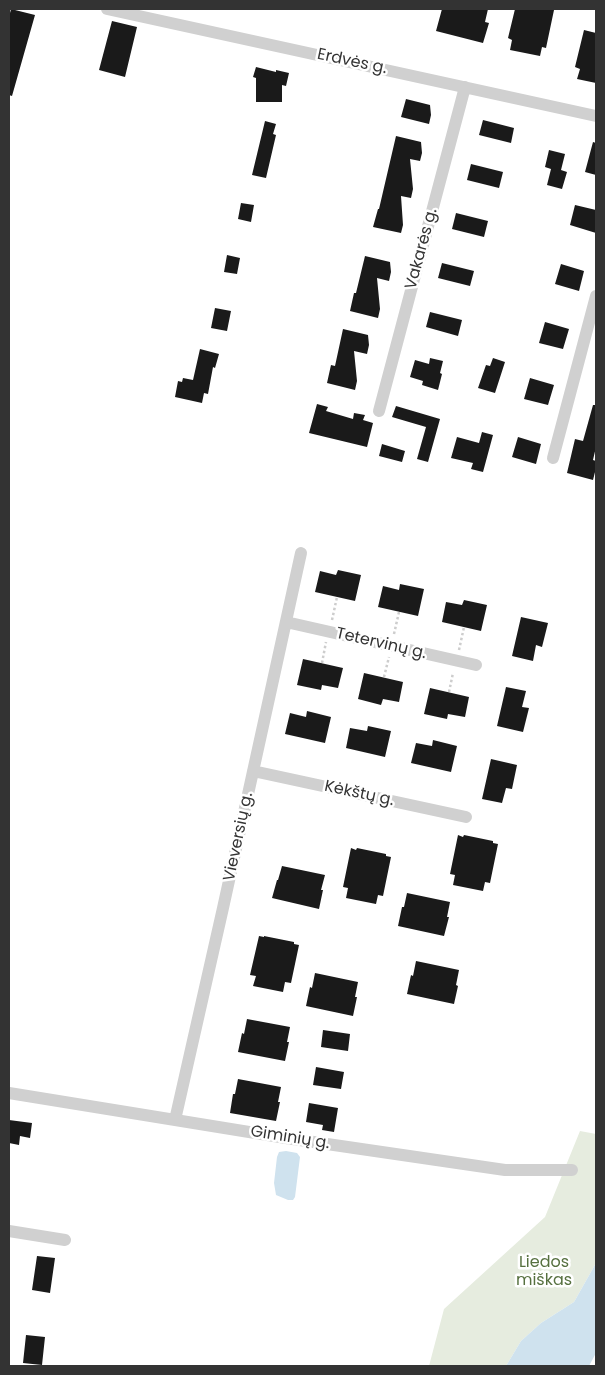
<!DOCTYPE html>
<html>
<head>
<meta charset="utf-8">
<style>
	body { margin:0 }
	#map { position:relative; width:605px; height:1375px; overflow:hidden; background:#fff; font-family:Poppins,sans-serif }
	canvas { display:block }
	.frame { position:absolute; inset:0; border:10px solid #333; pointer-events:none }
</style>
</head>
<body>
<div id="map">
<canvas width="605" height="1375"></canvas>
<div class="frame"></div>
</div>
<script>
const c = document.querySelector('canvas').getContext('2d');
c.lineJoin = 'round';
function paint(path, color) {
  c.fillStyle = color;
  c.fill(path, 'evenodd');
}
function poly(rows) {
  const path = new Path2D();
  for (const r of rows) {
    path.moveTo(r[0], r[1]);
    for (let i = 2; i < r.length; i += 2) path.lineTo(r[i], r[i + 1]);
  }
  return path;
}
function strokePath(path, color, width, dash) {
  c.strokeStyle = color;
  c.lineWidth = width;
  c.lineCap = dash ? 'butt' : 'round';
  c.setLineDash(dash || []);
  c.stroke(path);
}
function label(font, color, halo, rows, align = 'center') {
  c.font = font + ' Poppins,sans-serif';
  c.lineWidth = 5;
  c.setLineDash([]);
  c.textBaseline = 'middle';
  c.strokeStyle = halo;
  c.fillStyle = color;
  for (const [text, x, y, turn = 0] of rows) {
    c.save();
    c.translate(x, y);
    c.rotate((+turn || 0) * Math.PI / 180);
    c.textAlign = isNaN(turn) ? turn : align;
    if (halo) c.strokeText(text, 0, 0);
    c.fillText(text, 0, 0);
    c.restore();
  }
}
paint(poly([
	[580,1131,596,1134,596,1263,574,1302,541,1323,521,1341,506,1366,429,1366,444,1309,545,1217]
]), '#e6ecdf');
paint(poly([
	[286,1151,297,1153,300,1157,295,1197,293,1200,288,1200,276,1195,274,1183,277,1157,279,1152],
	[596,1263,596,1353,589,1366,506,1366,521,1341,541,1323,574,1302]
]), '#cfe2ee');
paint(poly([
	[11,9,35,15,12,96,9,95,9,17],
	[442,9,488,9,485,22,489,23,483,43,436,31],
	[515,9,545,9,554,10,546,48,542,47,540,56,510,50,512,40,508,38],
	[112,21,137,27,125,77,99,70],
	[584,30,596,33,596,83,577,79,580,69,575,67],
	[256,67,276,72,276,70,289,73,286,86,282,85,282,102,256,102,256,78,253,77],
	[406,99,430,105,431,115,429,124,401,117],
	[483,120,514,128,511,143,479,135],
	[265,121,276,124,273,134,276,135,266,178,252,175],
	[396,136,421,142,422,153,420,161,410,159,413,189,411,198,401,196,403,225,401,233,373,227,378,209,379,209],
	[593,142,596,143,596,175,585,172],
	[549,150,565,154,561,170,567,172,562,189,547,185,551,169,545,167],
	[471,164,503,172,499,188,467,180],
	[241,203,254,205,251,222,238,219],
	[575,205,596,210,596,233,570,225],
	[456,213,488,221,484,237,452,229],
	[227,255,240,258,237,274,224,272],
	[365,256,390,262,391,272,389,281,377,278,380,309,378,318,350,311,354,293,356,293],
	[442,263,474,271,470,286,438,278],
	[561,264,584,271,579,291,555,284],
	[215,308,231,311,227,331,211,328],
	[430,312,462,320,458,336,426,327],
	[545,322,569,329,563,349,539,343],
	[343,329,368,335,369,345,367,354,354,351,357,381,355,390,327,383,331,365,335,366],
	[200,349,219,354,215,368,213,367,208,394,204,393,202,403,175,397,178,381,182,382,183,378,193,380],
	[430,358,443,361,440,373,442,374,438,390,422,385,423,381,410,377,415,360,429,364],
	[493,358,505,362,495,393,478,388,486,365,490,366],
	[530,378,554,385,548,405,524,399],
	[317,404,328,407,326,411,353,419,354,413,365,415,363,420,373,423,367,447,309,433],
	[593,405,596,405,596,447,593,460,596,461,596,468,593,480,567,473,575,439,583,441],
	[396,406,440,419,428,462,417,459,426,427,392,417],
	[482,432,493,435,483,472,471,469,473,463,451,458,457,437,479,443],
	[518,437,541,444,536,464,512,457],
	[382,444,405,451,402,462,379,456],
	[338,570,361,575,355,601,315,592,320,571,336,575],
	[400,584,424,589,418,616,378,607,383,586,399,590],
	[464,600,487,605,481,631,442,622,446,602,462,605],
	[521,617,548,623,542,647,536,645,533,661,512,656],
	[303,659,343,668,338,688,322,685,321,690,297,685],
	[364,673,403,682,399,702,383,699,381,705,358,699],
	[506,687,526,691,522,707,529,708,523,732,497,726],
	[430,688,469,697,465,717,448,714,447,719,424,714],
	[307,711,331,717,325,743,285,734,290,713,306,717],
	[368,726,391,731,385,757,346,748,350,728,367,731],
	[433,740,457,746,451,772,411,763,416,743,432,746],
	[491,759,517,765,512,789,506,788,502,803,482,799],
	[458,835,463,837,464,835,493,841,493,843,498,844,490,883,485,882,483,891,453,885,455,875,450,874],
	[351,848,356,850,357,848,386,854,386,856,391,857,383,896,378,895,376,904,346,898,348,888,343,887],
	[282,866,325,875,321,890,323,890,319,909,272,898,277,880,278,880],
	[407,893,450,902,447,917,449,917,444,936,398,926,402,907,404,907],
	[259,936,264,937,264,936,294,942,294,944,299,945,291,983,285,982,283,992,253,986,256,976,250,975],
	[416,961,459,970,456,985,458,986,454,1004,407,994,411,975,413,976],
	[315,973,358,982,355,997,357,997,353,1016,306,1006,310,987,312,988],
	[247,1019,290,1027,287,1042,289,1042,285,1061,238,1052,242,1033,244,1034],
	[323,1030,350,1034,348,1051,321,1047],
	[316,1067,344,1072,341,1089,313,1085],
	[238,1079,281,1087,278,1102,280,1102,276,1121,230,1113,233,1094,235,1094],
	[309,1103,338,1108,334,1132,322,1130,323,1125,306,1122],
	[9,1120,32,1123,30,1138,20,1136,19,1145,9,1143],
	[37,1256,55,1258,50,1293,32,1290],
	[26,1335,45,1337,42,1365,23,1363]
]), '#1a1a1a');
strokePath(poly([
	[332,620,337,597],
	[394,634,399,612],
	[459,650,464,627],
	[322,663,326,642],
	[384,677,389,657],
	[449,692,453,673]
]), '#cdcdcd', 2.5, [2.5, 2.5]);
strokePath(poly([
	[107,9,596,116],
	[379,411,465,87],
	[553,458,596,296],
	[286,622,476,665],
	[253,771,466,817],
	[9,1093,286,1138,505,1170,572,1170],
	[175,1120,223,908,301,553],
	[9,1231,65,1240]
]), '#d0d0d0', 12);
label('16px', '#333', '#fff', [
	["Erdvės g.",352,62,12],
	["Vakarės g.",422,249,-75],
	["Tetervinų g.",381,644,13],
	["Kėkštų g.",359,794,12],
	["Vieversių g.",239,837,-78],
	["Giminių g.",290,1138,9]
]);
label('16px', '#56703f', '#fff', [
	["Liedos",544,1263],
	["miškas",544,1281]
]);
</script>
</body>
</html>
